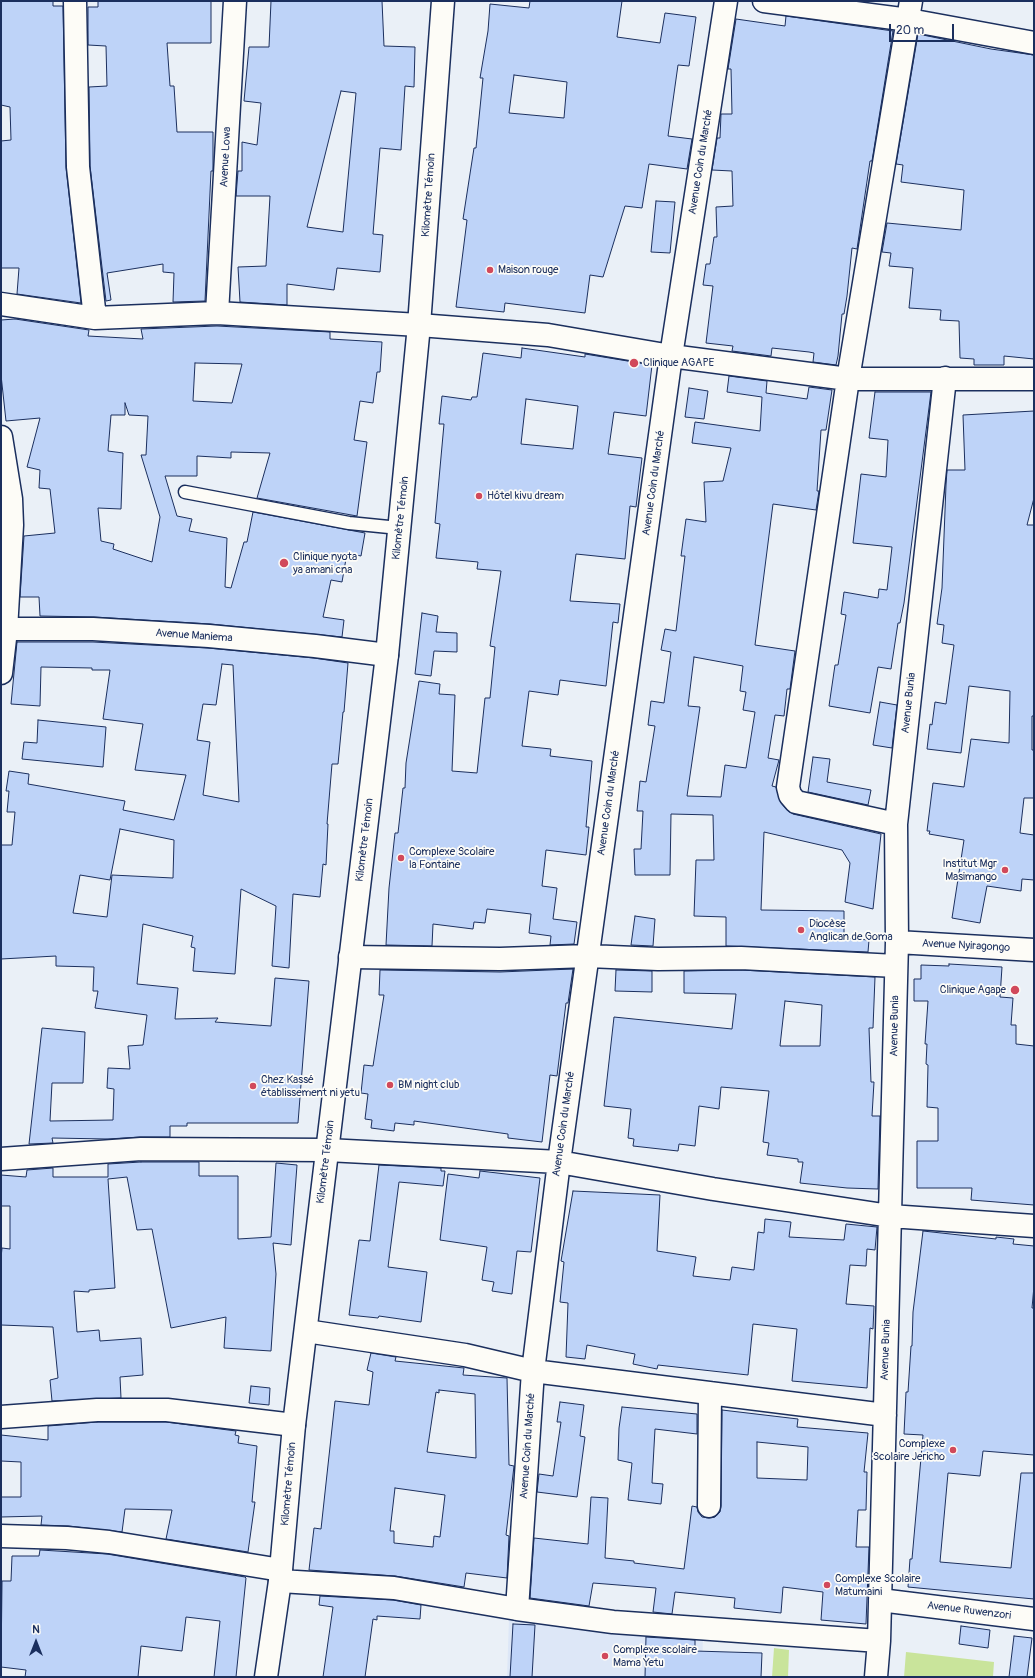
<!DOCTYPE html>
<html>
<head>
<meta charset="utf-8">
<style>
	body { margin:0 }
	#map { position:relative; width:1035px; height:1678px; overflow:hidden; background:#eaf0f7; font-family:Pangolin,sans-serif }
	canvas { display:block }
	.frame { position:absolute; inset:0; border:2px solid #1b2f5e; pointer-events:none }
	.north { position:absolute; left:16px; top:1622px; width:40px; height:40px; -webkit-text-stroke:3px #fdfcf7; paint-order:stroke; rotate:0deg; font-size:11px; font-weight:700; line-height:16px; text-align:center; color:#1b2f5e }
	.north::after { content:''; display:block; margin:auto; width:14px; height:18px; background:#1b2f5e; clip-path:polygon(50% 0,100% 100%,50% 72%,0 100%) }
	.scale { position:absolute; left:889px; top:24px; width:65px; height:18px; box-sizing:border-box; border:2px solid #1b2f5e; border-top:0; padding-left:5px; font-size:12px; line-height:14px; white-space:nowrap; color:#1b2f5e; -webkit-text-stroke:3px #fdfcf7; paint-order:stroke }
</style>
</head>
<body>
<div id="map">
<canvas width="1035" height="1678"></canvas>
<div class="frame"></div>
<div class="north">N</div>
<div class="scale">20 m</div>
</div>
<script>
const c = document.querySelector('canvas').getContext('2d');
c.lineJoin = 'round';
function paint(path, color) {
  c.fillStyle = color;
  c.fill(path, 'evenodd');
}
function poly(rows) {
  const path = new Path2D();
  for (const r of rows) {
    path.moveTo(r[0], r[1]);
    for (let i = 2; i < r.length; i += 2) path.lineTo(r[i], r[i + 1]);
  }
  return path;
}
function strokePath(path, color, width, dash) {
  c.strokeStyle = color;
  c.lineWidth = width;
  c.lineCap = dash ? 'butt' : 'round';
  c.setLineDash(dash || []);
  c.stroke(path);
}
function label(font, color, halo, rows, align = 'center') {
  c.font = font + ' Pangolin,sans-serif';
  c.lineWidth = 3.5;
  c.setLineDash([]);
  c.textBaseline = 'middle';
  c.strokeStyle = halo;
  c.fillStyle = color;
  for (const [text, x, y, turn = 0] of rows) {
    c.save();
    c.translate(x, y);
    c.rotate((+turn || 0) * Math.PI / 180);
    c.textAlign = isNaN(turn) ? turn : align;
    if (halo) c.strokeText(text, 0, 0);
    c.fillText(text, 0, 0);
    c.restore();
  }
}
paint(poly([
	[509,1618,703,1635,702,1677,507,1677]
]), '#dde7f7');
paint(poly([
	[774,1648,789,1650,788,1677,772,1677],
	[906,1652,994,1662,993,1677,904,1677]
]), '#c9e49b');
const building = poly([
	[1,1,53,1,53,6,63,6,66,167,81,303,17,294,19,268,1,268,1,141,11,140,10,107,1,105,1,1],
	[98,1,211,1,211,43,167,43,170,86,174,86,177,132,213,132,213,171,211,171,205,301,173,302,174,273,163,272,163,264,107,273,111,300,106,301,90,166,89,87,107,86,106,46,88,45,88,7,98,7,98,1],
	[271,1,382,1,384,46,415,47,414,87,405,86,401,150,380,148,373,234,383,235,380,272,337,268,334,290,287,284,287,305,240,302,238,267,266,266,270,196,236,196,238,171,242,171,242,142,257,145,261,103,244,101,249,47,269,47,271,1],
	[341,91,356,93,343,232,307,227,341,91],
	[530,1,622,1,617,37,660,43,665,13,696,17,689,66,678,65,668,136,692,139,687,169,649,164,642,208,625,206,603,277,590,275,585,313,505,303,504,312,456,307,467,220,463,219,474,148,476,148,483,78,480,78,488,31,490,4,529,8,530,1],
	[514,75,567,82,564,118,509,113,514,75],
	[786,16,893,31,872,161,870,161,857,249,852,248,847,296,844,314,842,314,838,356,836,365,813,362,814,353,809,352,772,348,771,356,732,351,733,346,706,343,713,286,703,285,706,264,710,264,714,237,717,237,716,207,733,206,732,171,712,170,717,138,720,138,721,114,732,114,731,69,728,69,736,19,785,26,786,16],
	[918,34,991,49,1034,55,1034,359,1004,356,1004,365,974,365,974,359,960,358,959,321,940,320,941,310,909,308,913,268,889,266,891,253,882,252,887,223,961,230,964,190,901,182,903,165,896,164,918,34],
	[656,201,675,202,670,253,651,252,656,201],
	[15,319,89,330,88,336,143,339,141,329,217,326,330,332,330,339,382,342,380,372,377,372,373,403,360,401,354,440,367,442,357,516,257,498,270,453,231,452,231,458,197,456,197,476,165,476,177,516,192,519,189,531,227,538,225,587,231,588,244,542,247,542,253,512,365,533,361,556,347,553,342,582,331,580,323,617,344,620,342,637,210,624,94,617,40,616,39,597,20,597,24,536,55,533,50,489,39,488,40,470,27,467,40,418,6,421,1,375,1,320,15,319],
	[195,363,242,364,232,403,193,401,195,363],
	[125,403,129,415,148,416,146,455,141,455,160,517,152,562,113,549,114,544,101,541,98,508,121,509,123,453,108,451,111,415,125,415,125,403],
	[522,348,585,357,585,354,652,365,646,416,614,412,608,454,642,458,636,507,630,506,625,559,576,554,570,601,620,604,618,623,613,622,606,686,560,680,558,695,529,691,522,746,551,749,550,756,592,761,586,827,589,827,586,855,546,850,542,886,557,888,553,919,577,922,574,944,550,945,551,936,529,933,531,914,487,909,485,923,474,922,473,929,433,924,432,946,386,945,389,888,395,833,398,833,403,788,405,788,406,763,419,681,440,684,439,694,455,695,452,771,477,773,485,698,490,698,495,647,490,646,501,571,477,569,478,562,436,558,440,524,435,523,444,424,439,424,442,396,471,400,472,397,477,397,483,353,521,358,522,348],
	[526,399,578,406,573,449,521,444,526,399],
	[729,376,767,381,766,393,807,399,809,387,832,390,826,430,821,430,817,491,819,491,816,510,773,504,755,645,795,651,790,689,787,689,784,716,775,715,768,758,779,760,772,786,776,787,781,803,787,810,793,814,881,834,873,909,845,902,850,863,842,850,764,832,761,910,844,911,844,938,869,940,868,952,726,946,726,917,694,916,696,860,714,860,713,815,671,814,670,875,635,875,634,849,641,849,643,811,637,811,640,781,646,782,655,726,648,725,651,701,664,703,671,652,661,650,665,629,676,631,685,556,681,556,686,519,706,522,704,482,723,481,731,448,692,443,695,422,760,431,762,397,727,392,729,376],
	[694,657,743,666,740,691,746,692,743,710,755,712,746,768,725,765,721,797,687,796,700,707,688,706,694,657],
	[689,388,708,391,704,419,685,417,689,388],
	[875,392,931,392,904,603,900,623,898,623,891,669,878,667,870,713,829,706,835,665,838,665,846,615,841,614,844,592,878,598,879,589,887,590,892,547,853,543,861,474,886,477,888,440,869,438,875,392],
	[1034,411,1034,498,1027,525,1034,525,1034,716,1032,716,1032,750,1034,750,1034,798,1024,798,1020,833,1034,835,1034,880,1022,879,1021,891,987,886,980,923,952,918,964,840,929,834,930,831,927,831,933,783,964,787,971,739,1009,743,1010,691,969,686,961,753,927,749,930,724,932,725,935,702,946,704,954,645,942,643,944,625,937,624,942,588,946,485,947,470,965,470,963,415,1034,411],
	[422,613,438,616,436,632,457,633,457,652,434,651,431,676,415,674,422,613],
	[17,642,93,642,208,648,314,658,348,663,344,712,343,712,338,764,332,764,327,824,328,824,326,865,323,864,320,897,293,894,289,968,272,966,276,906,241,889,235,974,193,971,195,948,191,947,193,936,143,924,137,984,178,988,175,1019,218,1018,215,1022,271,1026,275,978,309,981,298,1123,187,1123,187,1126,170,1126,170,1137,140,1137,108,1139,52,1138,53,1143,29,1144,42,1028,85,1032,83,1083,52,1083,50,1121,113,1120,114,1089,107,1088,108,1068,130,1069,128,1046,143,1045,147,1015,95,1008,98,991,93,991,94,967,56,966,56,956,1,959,1,845,12,845,15,812,7,812,9,791,6,791,9,771,29,774,28,784,125,801,123,810,174,820,186,775,135,770,143,724,103,719,110,670,92,670,92,668,41,667,40,706,11,704,17,642],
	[222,664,233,665,239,802,203,795,210,742,197,740,203,704,216,705,222,664],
	[120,829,174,840,173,878,112,875,107,917,73,913,80,875,110,880,120,829],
	[880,702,897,705,892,748,873,745,880,702],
	[38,720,106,727,103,767,22,759,24,742,37,743,38,720],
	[813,757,830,759,827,782,871,790,868,805,808,792,813,757],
	[635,916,655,919,653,946,631,945,635,916],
	[949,964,1002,967,1000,997,1013,998,1011,1025,1016,1025,1016,1044,1034,1046,1034,1205,971,1200,972,1188,917,1188,917,1141,938,1141,938,1108,927,1107,928,1065,926,1064,927,1044,925,1044,928,1001,914,1001,914,979,921,979,921,965,949,966,949,964],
	[573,969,568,1003,566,1003,557,1076,550,1075,542,1142,508,1138,508,1134,414,1121,414,1125,395,1123,394,1131,371,1128,372,1120,365,1119,368,1094,361,1093,364,1065,373,1066,384,995,379,995,380,970,500,972,573,969],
	[616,970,652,971,652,992,615,991,616,970],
	[741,970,875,977,873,1028,869,1028,871,1082,874,1082,872,1116,880,1116,878,1189,847,1188,800,1183,803,1162,798,1162,798,1159,767,1155,769,1143,763,1142,769,1091,721,1087,719,1109,699,1106,695,1146,679,1144,678,1151,633,1146,634,1139,628,1138,631,1109,604,1106,614,1017,732,1029,736,994,684,993,684,971,741,970],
	[785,1001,822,1005,820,1046,780,1046,785,1001],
	[141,1162,199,1162,199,1176,238,1176,238,1239,271,1237,276,1163,297,1165,291,1245,273,1243,276,1274,271,1351,224,1348,226,1317,171,1328,152,1229,137,1230,127,1177,108,1179,115,1288,89,1290,89,1292,74,1291,77,1332,99,1330,100,1341,141,1338,143,1375,120,1377,121,1398,52,1401,50,1380,58,1378,53,1327,1,1325,1,1258,2,1248,10,1249,10,1206,1,1206,1,1175,26,1177,27,1170,53,1168,53,1177,108,1177,108,1164,141,1162],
	[379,1165,441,1168,441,1171,445,1171,443,1186,399,1182,388,1267,427,1272,421,1322,379,1316,378,1318,349,1315,359,1240,370,1241,379,1165],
	[480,1171,540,1178,531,1252,517,1251,512,1294,492,1291,494,1282,482,1280,487,1247,440,1240,448,1174,479,1178,480,1171],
	[573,1191,660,1195,657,1251,696,1257,693,1276,730,1280,732,1267,754,1270,758,1232,764,1233,765,1219,791,1222,789,1237,844,1240,846,1224,877,1227,875,1250,867,1249,866,1266,850,1265,846,1304,874,1306,873,1329,870,1328,867,1388,792,1381,797,1329,753,1324,748,1375,658,1365,657,1369,633,1364,635,1354,587,1345,585,1359,566,1357,568,1303,560,1302,564,1262,561,1261,573,1191],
	[923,1231,996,1239,996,1237,1014,1239,1013,1244,1034,1246,1034,1286,1032,1308,1034,1308,1034,1455,983,1451,980,1476,948,1473,940,1562,1011,1568,1021,1473,1034,1473,1034,1599,908,1587,910,1559,912,1559,923,1435,904,1434,906,1392,908,1392,911,1346,912,1346,913,1312,923,1231],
	[371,1353,396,1357,395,1361,464,1368,463,1375,507,1378,509,1465,514,1466,506,1535,509,1536,507,1578,466,1573,464,1587,395,1576,309,1570,314,1528,321,1529,335,1401,369,1405,373,1372,367,1370,371,1353],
	[439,1390,475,1394,476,1458,427,1452,436,1392,439,1393,439,1390],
	[395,1488,445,1495,440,1537,434,1536,433,1547,394,1543,394,1531,390,1531,395,1488],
	[251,1386,270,1388,269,1405,249,1403,251,1386],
	[560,1402,584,1405,580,1436,585,1437,577,1497,537,1492,539,1474,553,1476,561,1422,557,1422,560,1402],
	[622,1407,697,1414,697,1434,655,1429,652,1483,663,1484,661,1504,628,1500,632,1463,618,1460,619,1428,622,1407],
	[722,1410,798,1419,797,1427,868,1433,864,1472,867,1472,866,1510,858,1510,856,1547,869,1547,866,1624,821,1620,823,1592,783,1587,781,1613,734,1608,735,1598,675,1592,672,1614,653,1612,656,1588,593,1583,589,1606,530,1598,534,1538,588,1544,591,1497,608,1498,605,1558,634,1561,634,1563,684,1569,692,1506,697,1507,698,1512,702,1517,709,1518,715,1517,720,1512,721,1506,722,1410],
	[757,1442,808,1447,807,1480,757,1478,757,1442],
	[97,1422,166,1422,236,1431,235,1435,239,1436,238,1443,257,1446,252,1502,255,1502,248,1552,166,1539,172,1510,125,1509,122,1532,68,1526,41,1525,42,1516,1,1517,1,1497,21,1497,21,1462,1,1461,1,1435,48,1440,48,1426,97,1422],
	[40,1550,107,1554,245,1577,246,1578,236,1677,214,1677,220,1621,186,1617,182,1651,141,1646,138,1677,25,1677,26,1670,1,1667,2,1581,11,1581,12,1556,39,1556,40,1550],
	[320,1596,393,1600,421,1605,420,1619,377,1616,377,1620,373,1619,365,1677,323,1677,333,1607,319,1605,320,1596],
	[513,1624,535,1625,532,1677,510,1677,513,1624],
	[961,1626,990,1630,988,1648,959,1644,961,1626],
	[1014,1636,1032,1638,1027,1677,1009,1677,1014,1636],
	[646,1637,695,1640,695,1651,762,1653,761,1677,645,1677,646,1637]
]);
paint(building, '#bed3f8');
strokePath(building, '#1b2f5e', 1);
const service = poly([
	[185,492,349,523,399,528]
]);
const minor = poly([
	[75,1,78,167,95,318],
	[764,1,909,20,1034,43],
	[1,304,95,318,217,313,419,325,548,335,671,356,848,379,1034,379],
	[217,313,235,1],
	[1,437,11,499,12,525,6,630,1,673],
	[1,629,93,629,209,636,315,646,387,655],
	[896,824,796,802,790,795,788,787,848,379,911,1],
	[897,942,1034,950],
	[350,957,500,959,588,956,658,959,741,958,896,966],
	[1,1159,141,1149,327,1150,559,1162,713,1189,890,1216,1034,1226],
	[306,1331,465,1355,533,1371,885,1415],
	[1,1417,97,1410,167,1410,294,1425],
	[709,1506,710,1393],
	[1,1536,67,1538,109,1542,281,1570],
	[280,1581,394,1588,517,1609,613,1622,879,1641],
	[880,1600,1034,1619],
	[517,1609,533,1371,559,1162,671,356,726,1],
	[876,1677,879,1641,897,942,896,824,945,378]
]);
const secondary = poly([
	[266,1677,280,1581,294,1425,387,655,419,325,443,1]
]);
strokePath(service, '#1b2f5e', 15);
strokePath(minor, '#1b2f5e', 25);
strokePath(secondary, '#1b2f5e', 25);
strokePath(service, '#fdfcf7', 12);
strokePath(minor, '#fdfcf7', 22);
strokePath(secondary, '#fdfcf7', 22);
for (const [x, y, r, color] of [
	[490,270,4,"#d1495b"],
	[634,363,5,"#d1495b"],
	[479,496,4,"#d1495b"],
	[284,563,5,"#d1495b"],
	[401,858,4,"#d1495b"],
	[1005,870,4,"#d1495b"],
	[801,930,4,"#d1495b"],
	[1015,990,5,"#d1495b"],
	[390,1085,4,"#d1495b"],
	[253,1086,4,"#d1495b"],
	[953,1450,4,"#d1495b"],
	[827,1585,4,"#d1495b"],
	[605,1656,4,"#d1495b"]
]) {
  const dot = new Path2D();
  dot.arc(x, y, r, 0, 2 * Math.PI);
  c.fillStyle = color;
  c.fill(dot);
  strokePath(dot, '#fdfcf7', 1.5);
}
label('11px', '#1b2f5e', '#fdfcf7', [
	["Avenue Lowa",226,157,-87],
	["Avenue Coin du Marché",701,162,-81],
	["Kilomètre Témoin",429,195,-86],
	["Avenue Coin du Marché",654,483,-82],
	["Kilomètre Témoin",401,518,-84],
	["Avenue Maniema",194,636,4],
	["Avenue Bunia",909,703,-84],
	["Avenue Coin du Marché",609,803,-82],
	["Kilomètre Témoin",365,840,-83],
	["Avenue Nyiragongo",966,946,3],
	["Avenue Bunia",895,1026,-89],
	["Avenue Coin du Marché",564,1124,-82],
	["Kilomètre Témoin",326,1162,-83],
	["Avenue Bunia",886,1350,-88],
	["Avenue Coin du Marché",528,1446,-86],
	["Kilomètre Témoin",289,1484,-85],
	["Avenue Ruwenzori",969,1611,7]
]);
label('11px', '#1b2f5e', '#fdfcf7', [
	["Maison rouge",498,270],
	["Clinique AGAPE",643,363],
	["Hôtel kivu dream",487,496],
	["Clinique nyota",293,557],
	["ya amani cna",293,570],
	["Complexe Scolaire",409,852],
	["la Fontaine",409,865],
	["Institut Mgr",997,864,"right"],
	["Masimango",997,877,"right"],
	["Diocèse",809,924],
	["Anglican de Goma",809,937],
	["Clinique Agape",1006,990,"right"],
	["Chez Kassé",261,1080],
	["établissement ni yetu",261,1093],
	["BM night club",398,1085],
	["Complexe",945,1444,"right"],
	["Scolaire Jericho",945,1457,"right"],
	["Complexe Scolaire",835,1579],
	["Matumaini",835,1592],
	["Complexe scolaire",613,1650],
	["Mama Yetu",613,1663]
], 'left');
</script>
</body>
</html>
